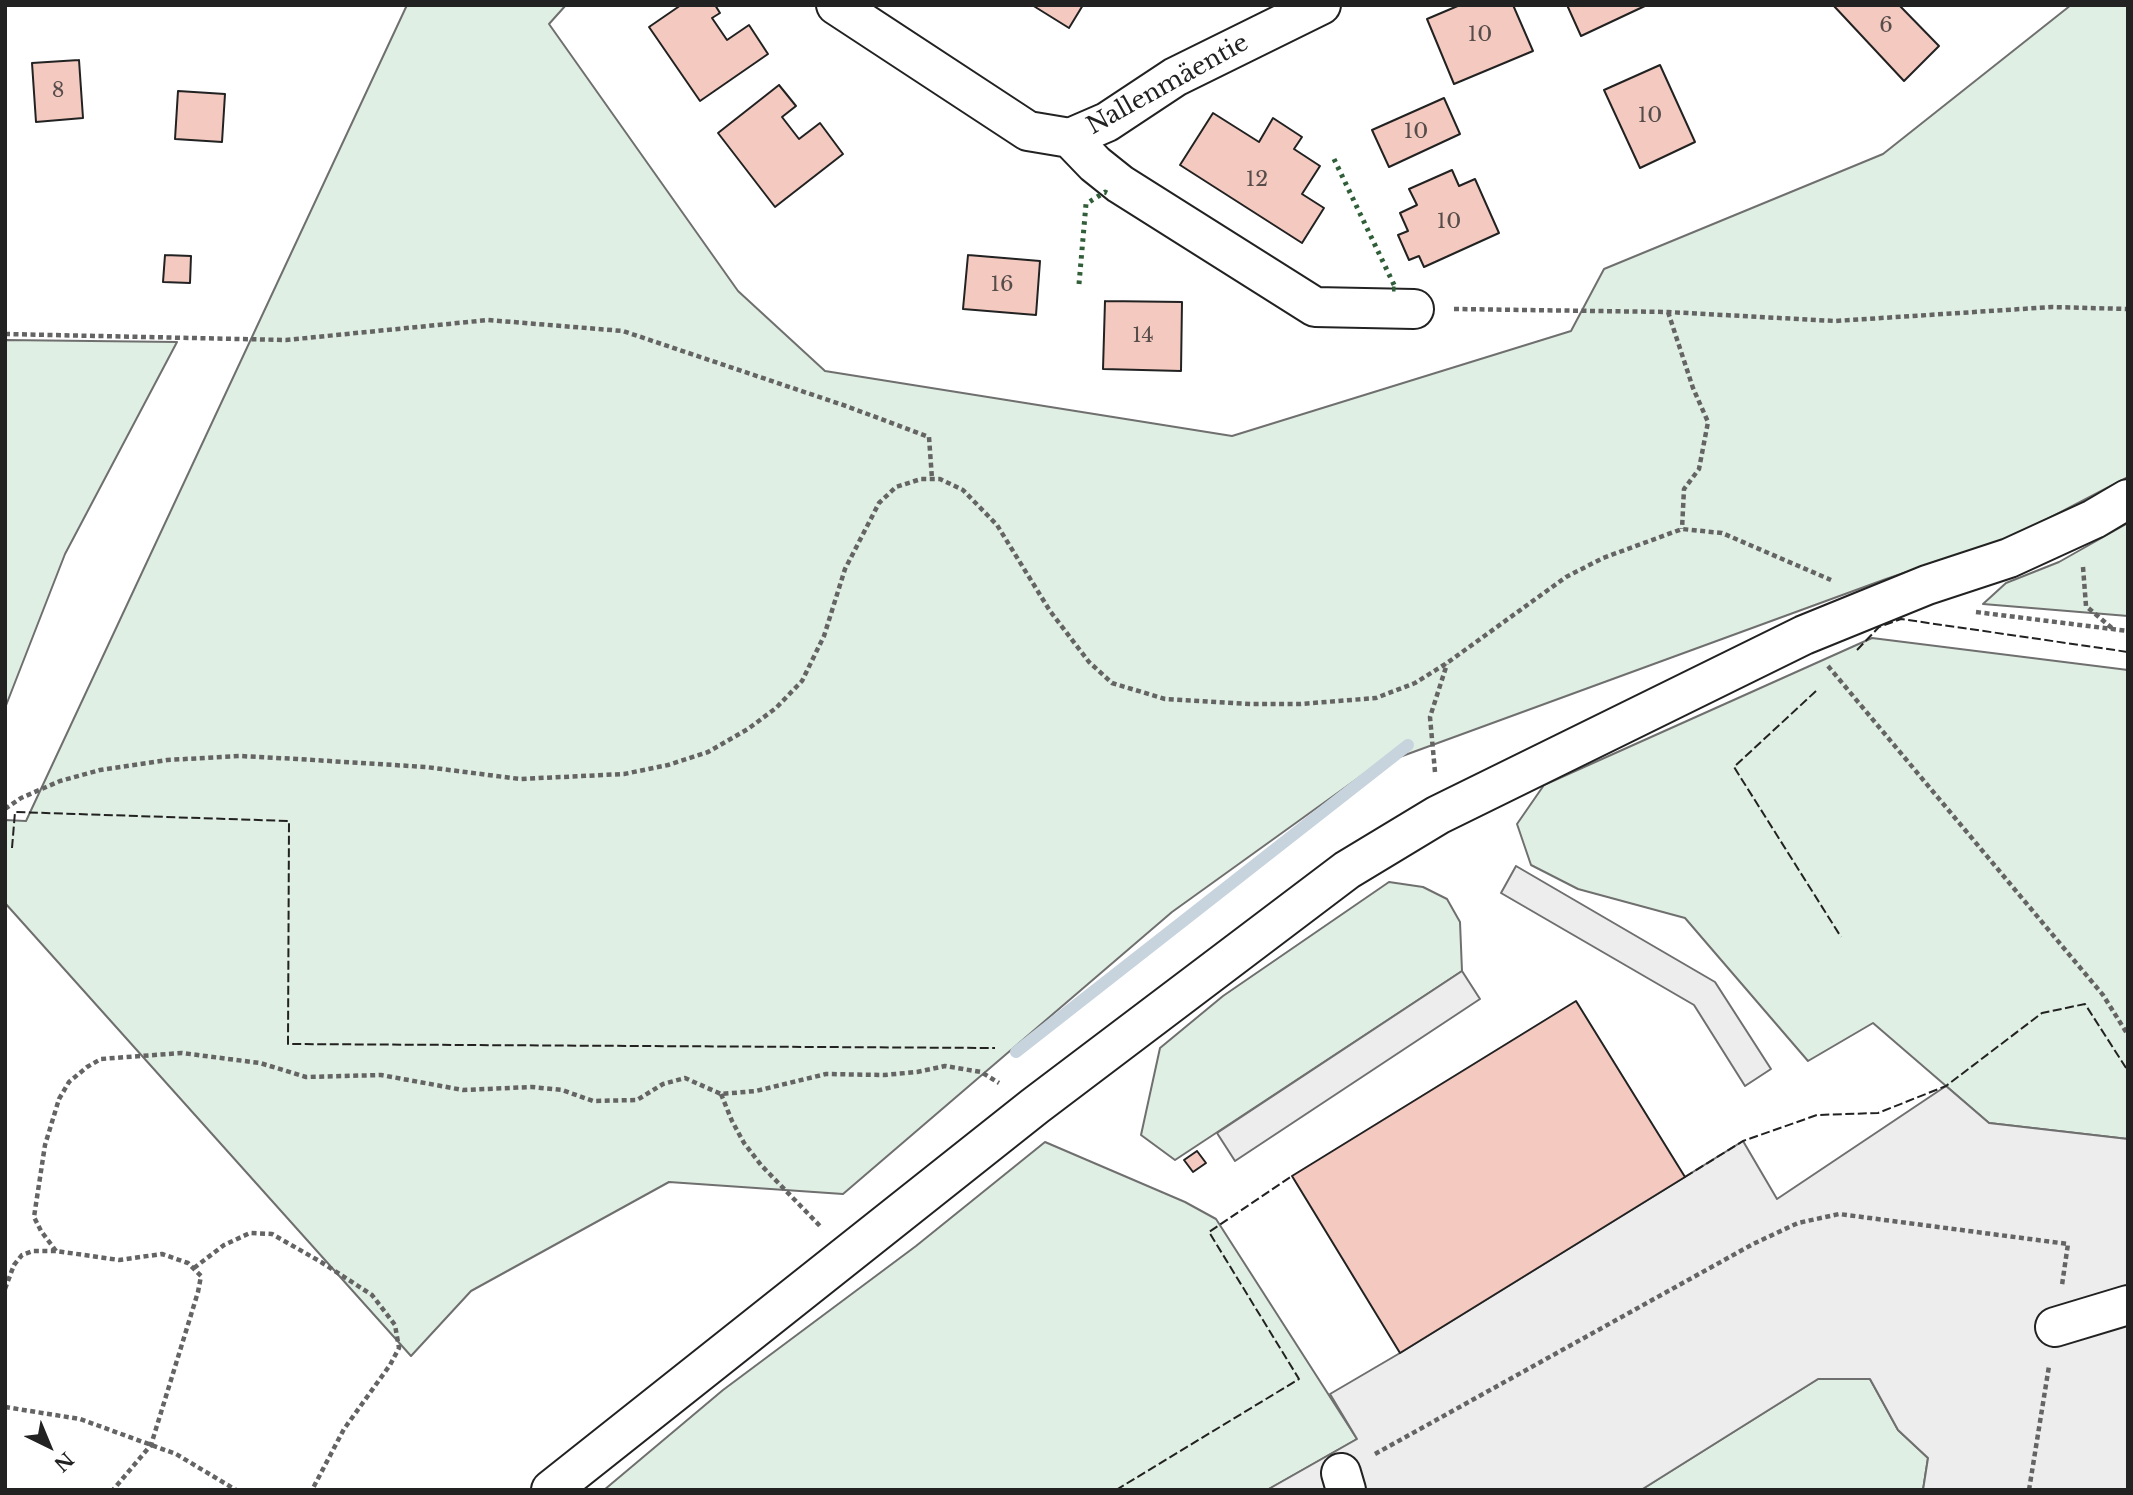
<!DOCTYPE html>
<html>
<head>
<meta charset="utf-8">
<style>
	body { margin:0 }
	#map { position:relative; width:2133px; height:1495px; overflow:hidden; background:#fff; font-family:"Libre Baskerville",serif }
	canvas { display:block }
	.frame { position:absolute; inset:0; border:7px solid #222; pointer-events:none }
	.north { position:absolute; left:14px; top:1411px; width:70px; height:70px; -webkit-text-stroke:5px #fff; paint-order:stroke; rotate:137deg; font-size:19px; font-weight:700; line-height:28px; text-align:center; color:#222 }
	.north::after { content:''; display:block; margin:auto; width:24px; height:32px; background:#222; clip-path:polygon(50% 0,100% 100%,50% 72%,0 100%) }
</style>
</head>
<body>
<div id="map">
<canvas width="2133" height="1495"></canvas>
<div class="frame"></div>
<div class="north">N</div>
</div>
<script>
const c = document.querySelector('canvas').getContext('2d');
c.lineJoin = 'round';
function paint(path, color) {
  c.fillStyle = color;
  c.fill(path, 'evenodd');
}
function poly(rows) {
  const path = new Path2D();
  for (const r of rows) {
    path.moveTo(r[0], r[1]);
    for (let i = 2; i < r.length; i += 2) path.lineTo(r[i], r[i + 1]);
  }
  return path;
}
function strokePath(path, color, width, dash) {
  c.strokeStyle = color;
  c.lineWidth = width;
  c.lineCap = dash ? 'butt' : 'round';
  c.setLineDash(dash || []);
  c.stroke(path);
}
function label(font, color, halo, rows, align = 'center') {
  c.font = font + ' "Libre Baskerville",serif';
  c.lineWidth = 5;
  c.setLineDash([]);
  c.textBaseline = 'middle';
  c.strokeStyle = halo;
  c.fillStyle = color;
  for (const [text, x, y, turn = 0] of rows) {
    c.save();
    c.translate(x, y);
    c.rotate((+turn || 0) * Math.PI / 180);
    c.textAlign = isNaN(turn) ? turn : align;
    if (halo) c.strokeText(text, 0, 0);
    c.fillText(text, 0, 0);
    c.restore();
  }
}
const green = poly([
	[407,5,566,5,549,24,738,291,825,371,1232,436,1571,331,1604,269,1883,154,2071,5,2128,5,2128,477,2015,536,1886,579,1375,766,1172,912,843,1194,669,1182,471,1291,411,1356,5,903,5,820,26,821,407,5],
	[5,340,177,342,65,554,5,708,5,340],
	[2128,523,2128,616,1983,604,2006,583,2059,562,2128,523],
	[1872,638,2128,670,2128,1139,1989,1123,1873,1023,1808,1061,1685,918,1578,889,1531,865,1517,824,1544,785,1872,638],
	[1389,882,1423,887,1447,899,1460,922,1462,971,1175,1160,1141,1135,1160,1048,1223,996,1389,882],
	[1045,1142,1185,1202,1216,1219,1357,1439,1267,1490,604,1490,723,1390,916,1246,1045,1142],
	[1818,1379,1870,1379,1898,1430,1928,1458,1923,1490,1641,1490,1818,1379]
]);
paint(green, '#e0efe3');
strokePath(green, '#6f6f6f', 2);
const parking = poly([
	[1516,866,1715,982,1771,1069,1745,1086,1694,1005,1501,893,1516,866],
	[1462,971,1480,999,1235,1161,1217,1133,1462,971],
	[1946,1086,1989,1123,2128,1139,2128,1490,1923,1490,1928,1458,1898,1430,1870,1379,1818,1379,1641,1490,1267,1490,1357,1439,1330,1394,1400,1353,1743,1141,1777,1199,1946,1086]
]);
paint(parking, '#ededed');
strokePath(parking, '#6f6f6f', 2);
strokePath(poly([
	[1016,1052,1408,745]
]), '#c7d3dd', 12);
const building = poly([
	[681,5,715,5,720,13,712,18,727,40,749,25,768,54,700,101,649,27,681,5],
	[1032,5,1083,5,1069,28,1032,5],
	[1460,5,1513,5,1533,51,1454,84,1427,19,1460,5],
	[1567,5,1647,5,1581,36,1567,5],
	[1833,5,1899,5,1939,46,1904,81,1833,5],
	[79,60,83,118,36,122,32,63,79,60],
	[1660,65,1695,142,1640,168,1604,90,1660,65],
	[779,85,796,106,782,117,799,139,820,123,843,154,775,207,718,133,779,85],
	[178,91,225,94,222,142,175,139,178,91],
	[1444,98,1460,134,1389,167,1372,130,1444,98],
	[1213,113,1259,142,1273,118,1302,137,1294,149,1320,166,1302,194,1324,208,1302,243,1180,165,1213,113],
	[1452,170,1459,186,1475,179,1499,233,1424,267,1419,256,1409,260,1398,235,1408,231,1400,213,1417,205,1409,189,1452,170],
	[165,255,191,256,190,283,163,282,165,255],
	[968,255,1040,261,1036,315,963,309,968,255],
	[1105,301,1182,302,1181,371,1103,369,1105,301],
	[1576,1001,1685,1177,1400,1353,1292,1176,1576,1001],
	[1197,1151,1206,1163,1193,1172,1184,1160,1197,1151]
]);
paint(building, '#f3c9c0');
strokePath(building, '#222', 2);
const minor = poly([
	[836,5,1028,131,1070,138,1107,122,1175,77,1321,5],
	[1070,138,1095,164,1120,184,1315,307,1414,309],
	[2055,1327,2128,1305],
	[1341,1473,1346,1490],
	[551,1490,1035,1106,1347,870,1438,815,1804,635,1927,585,2009,558,2094,519,2128,499]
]);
strokePath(minor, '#222', 42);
strokePath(poly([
	[1454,309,1668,312,1835,321,2052,307,2128,309],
	[1668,312,1693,388,1708,422,1699,469,1684,489,1682,529],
	[5,334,286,340,488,320,623,331,846,406,929,437,932,479],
	[2083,567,2086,606,2113,629],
	[1976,612,2128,631],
	[1828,666,2103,995,2128,1035],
	[1435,772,1430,717,1447,664],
	[5,809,21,798,60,781,100,770,167,760,240,756,297,759,426,767,520,779,624,774,668,765,708,752,748,729,776,708,802,681,824,636,845,569,879,503,896,487,921,479,940,479,963,490,997,525,1050,611,1089,662,1112,683,1165,699,1251,704,1300,704,1376,698,1415,683,1447,663,1566,577,1603,558,1682,529,1722,533,1831,580],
	[721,1094,732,1121,744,1143,761,1165,820,1226],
	[56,1251,41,1231,34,1217,45,1145,59,1099,69,1082,87,1067,101,1059,182,1053,260,1063,306,1077,381,1075,463,1090,532,1087,562,1090,593,1101,637,1100,663,1084,685,1078,721,1094,756,1091,826,1074,884,1075,917,1072,945,1066,981,1072,999,1083],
	[194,1268,224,1245,250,1233,272,1234,321,1262,372,1295,395,1325,399,1348,390,1365,344,1429,312,1490],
	[5,1289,14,1265,22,1255,33,1251,56,1251,119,1260,162,1254,188,1263,201,1276,198,1292,151,1445,113,1490],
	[5,1407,80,1419,176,1454,236,1490],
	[1375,1454,1753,1244,1798,1223,1839,1214,2068,1244,2062,1285],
	[2029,1490,2049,1366]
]), '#646464', 4.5, [5, 3.5]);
strokePath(minor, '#fff', 38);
strokePath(poly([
	[1334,159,1396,289,1392,289],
	[1079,284,1086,204,1105,192,1107,193]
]), '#2f5e38', 5, [3.5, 5]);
strokePath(poly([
	[1857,650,1879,627,1901,619,2128,652],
	[1816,691,1734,767,1841,937],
	[12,848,15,812,289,821,288,1044,995,1048],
	[1685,1177,1743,1141,1817,1115,1878,1113,1946,1086,2042,1013,2085,1004,2128,1071],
	[1116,1490,1299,1379,1209,1232,1292,1176]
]), '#222', 2, [9, 3.5]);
label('21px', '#564c4a', null, [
	["6",1886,26],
	["10",1480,35],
	["8",58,91],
	["10",1650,116],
	["10",1416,132],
	["12",1257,180],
	["10",1449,222],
	["16",1002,285],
	["14",1143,336]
]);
label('24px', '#222', '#fff', [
	["Nallenmäentie",1168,85,-29]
]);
</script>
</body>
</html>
